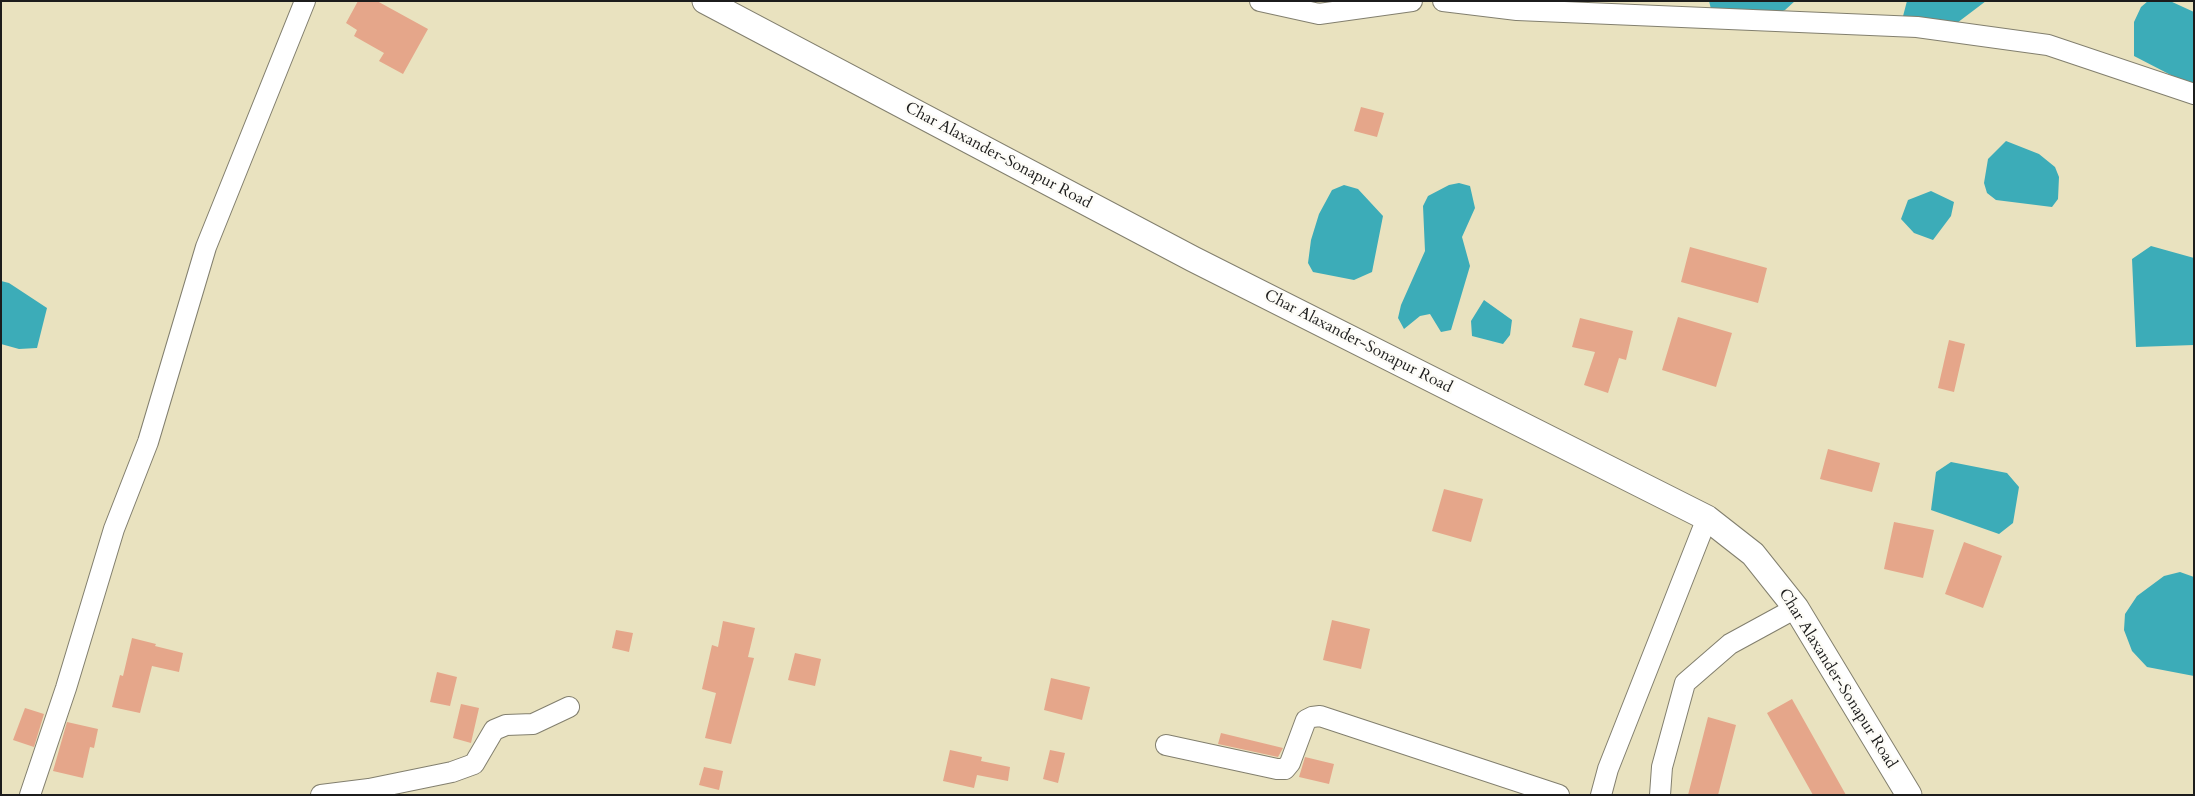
<!DOCTYPE html>
<html>
<head>
<meta charset="utf-8">
<style>
	body { margin:0 }
	#map { position:relative; width:2195px; height:796px; overflow:hidden; background:#e9e2bf; font-family:Cardo,serif }
	canvas { display:block }
	.frame { position:absolute; inset:0; border:2px solid #1c1c1c; pointer-events:none }
</style>
</head>
<body>
<div id="map">
<canvas width="2195" height="796"></canvas>
<div class="frame"></div>
</div>
<script>
const c = document.querySelector('canvas').getContext('2d');
c.lineJoin = 'round';
function paint(path, color) {
  c.fillStyle = color;
  c.fill(path, 'evenodd');
}
function poly(rows) {
  const path = new Path2D();
  for (const r of rows) {
    path.moveTo(r[0], r[1]);
    for (let i = 2; i < r.length; i += 2) path.lineTo(r[i], r[i + 1]);
  }
  return path;
}
function strokePath(path, color, width, dash) {
  c.strokeStyle = color;
  c.lineWidth = width;
  c.lineCap = dash ? 'butt' : 'round';
  c.setLineDash(dash || []);
  c.stroke(path);
}
function label(font, color, halo, rows, align = 'center') {
  c.font = font + ' Cardo,serif';
  c.lineWidth = 5;
  c.setLineDash([]);
  c.textBaseline = 'middle';
  c.strokeStyle = halo;
  c.fillStyle = color;
  for (const [text, x, y, turn = 0] of rows) {
    c.save();
    c.translate(x, y);
    c.rotate((+turn || 0) * Math.PI / 180);
    c.textAlign = isNaN(turn) ? turn : align;
    if (halo) c.strokeText(text, 0, 0);
    c.fillText(text, 0, 0);
    c.restore();
  }
}
paint(poly([
	[1709,1,1795,1,1785,10,1776,14,1711,9],
	[1907,1,1986,1,1949,29,1902,20],
	[2148,1,2170,1,2194,12,2194,87,2134,56,2134,22,2141,7],
	[2006,141,2039,154,2055,167,2059,177,2058,199,2052,207,1996,200,1987,193,1984,183,1988,159],
	[1459,183,1470,186,1475,208,1462,237,1470,266,1451,330,1441,332,1430,314,1420,316,1404,329,1398,318,1401,305,1425,251,1423,206,1428,196,1449,185],
	[1344,185,1358,189,1383,216,1372,272,1354,280,1313,272,1308,263,1311,240,1319,214,1332,190],
	[1931,191,1954,202,1951,216,1933,240,1914,233,1901,219,1908,200],
	[2151,246,2194,258,2194,345,2136,347,2132,259],
	[1,281,9,283,47,308,37,348,19,349,1,344],
	[1484,300,1512,320,1510,335,1503,344,1472,336,1471,321],
	[1951,462,2007,473,2019,487,2013,523,1999,534,1931,510,1936,472],
	[2180,572,2194,577,2194,676,2147,667,2132,651,2124,630,2125,614,2137,596,2164,576]
]), '#3cacb8');
paint(poly([
	[358,1,377,1,428,29,403,74,379,61,384,53,354,36,357,30,346,23],
	[1361,107,1384,113,1377,137,1354,131],
	[1690,247,1767,268,1758,303,1681,282],
	[1678,317,1732,333,1716,387,1662,370],
	[1580,318,1633,331,1626,360,1619,358,1608,393,1584,385,1595,352,1572,347],
	[1949,340,1965,344,1954,392,1938,388],
	[1828,449,1880,463,1872,492,1820,479],
	[1444,489,1483,499,1471,542,1432,531],
	[1894,522,1934,530,1923,578,1884,569],
	[1964,542,2002,556,1983,608,1945,594],
	[1332,620,1370,629,1361,669,1323,660],
	[723,621,755,628,748,657,754,658,731,744,705,738,716,693,702,689,712,645,718,647],
	[616,630,633,633,629,652,612,648],
	[132,638,156,644,155,646,183,653,179,672,152,666,140,713,112,707,120,675,123,676],
	[795,653,821,659,815,686,788,680],
	[437,672,457,677,450,706,430,702],
	[1051,678,1090,687,1082,720,1044,710],
	[1792,699,1846,795,1813,795,1767,713],
	[461,704,479,708,471,743,453,738],
	[25,708,44,714,34,747,13,740],
	[1708,717,1736,725,1718,795,1688,795],
	[67,722,98,729,94,748,90,747,83,778,53,771],
	[1221,733,1283,748,1278,757,1218,744],
	[950,750,982,757,981,761,1010,767,1008,781,977,775,974,788,943,781],
	[1050,750,1065,753,1058,783,1043,779],
	[1305,757,1334,764,1329,784,1299,777],
	[704,767,723,771,719,790,699,785]
]), '#e5a68a');
const minor = poly([
	[1260,1,1319,14,1412,1],
	[1443,1,1517,10,1917,27,2048,45,2194,94],
	[1166,745,1277,769,1285,769,1290,763,1306,720,1312,717,1320,716,1559,795],
	[30,795,66,688,114,529,148,442,206,247,305,1],
	[321,795,369,789,452,772,474,764,494,730,506,725,533,724,569,707],
	[1601,795,1608,769,1707,518],
	[1660,795,1662,767,1685,683,1730,644,1796,608]
]);
const major = poly([
	[705,1,1193,259,1707,518,1753,554,1796,608,1909,795]
]);
strokePath(minor, '#827f6e', 22);
strokePath(major, '#827f6e', 27);
strokePath(minor, '#fff', 20);
strokePath(major, '#fff', 25);
label('16px', '#1c1c1c', '#fdfcf7', [
	["Char Alaxander-Sonapur Road",998,156,28],
	["Char Alaxander-Sonapur Road",1358,342,27],
	["Char Alaxander-Sonapur Road",1837,679,58]
]);
</script>
</body>
</html>
